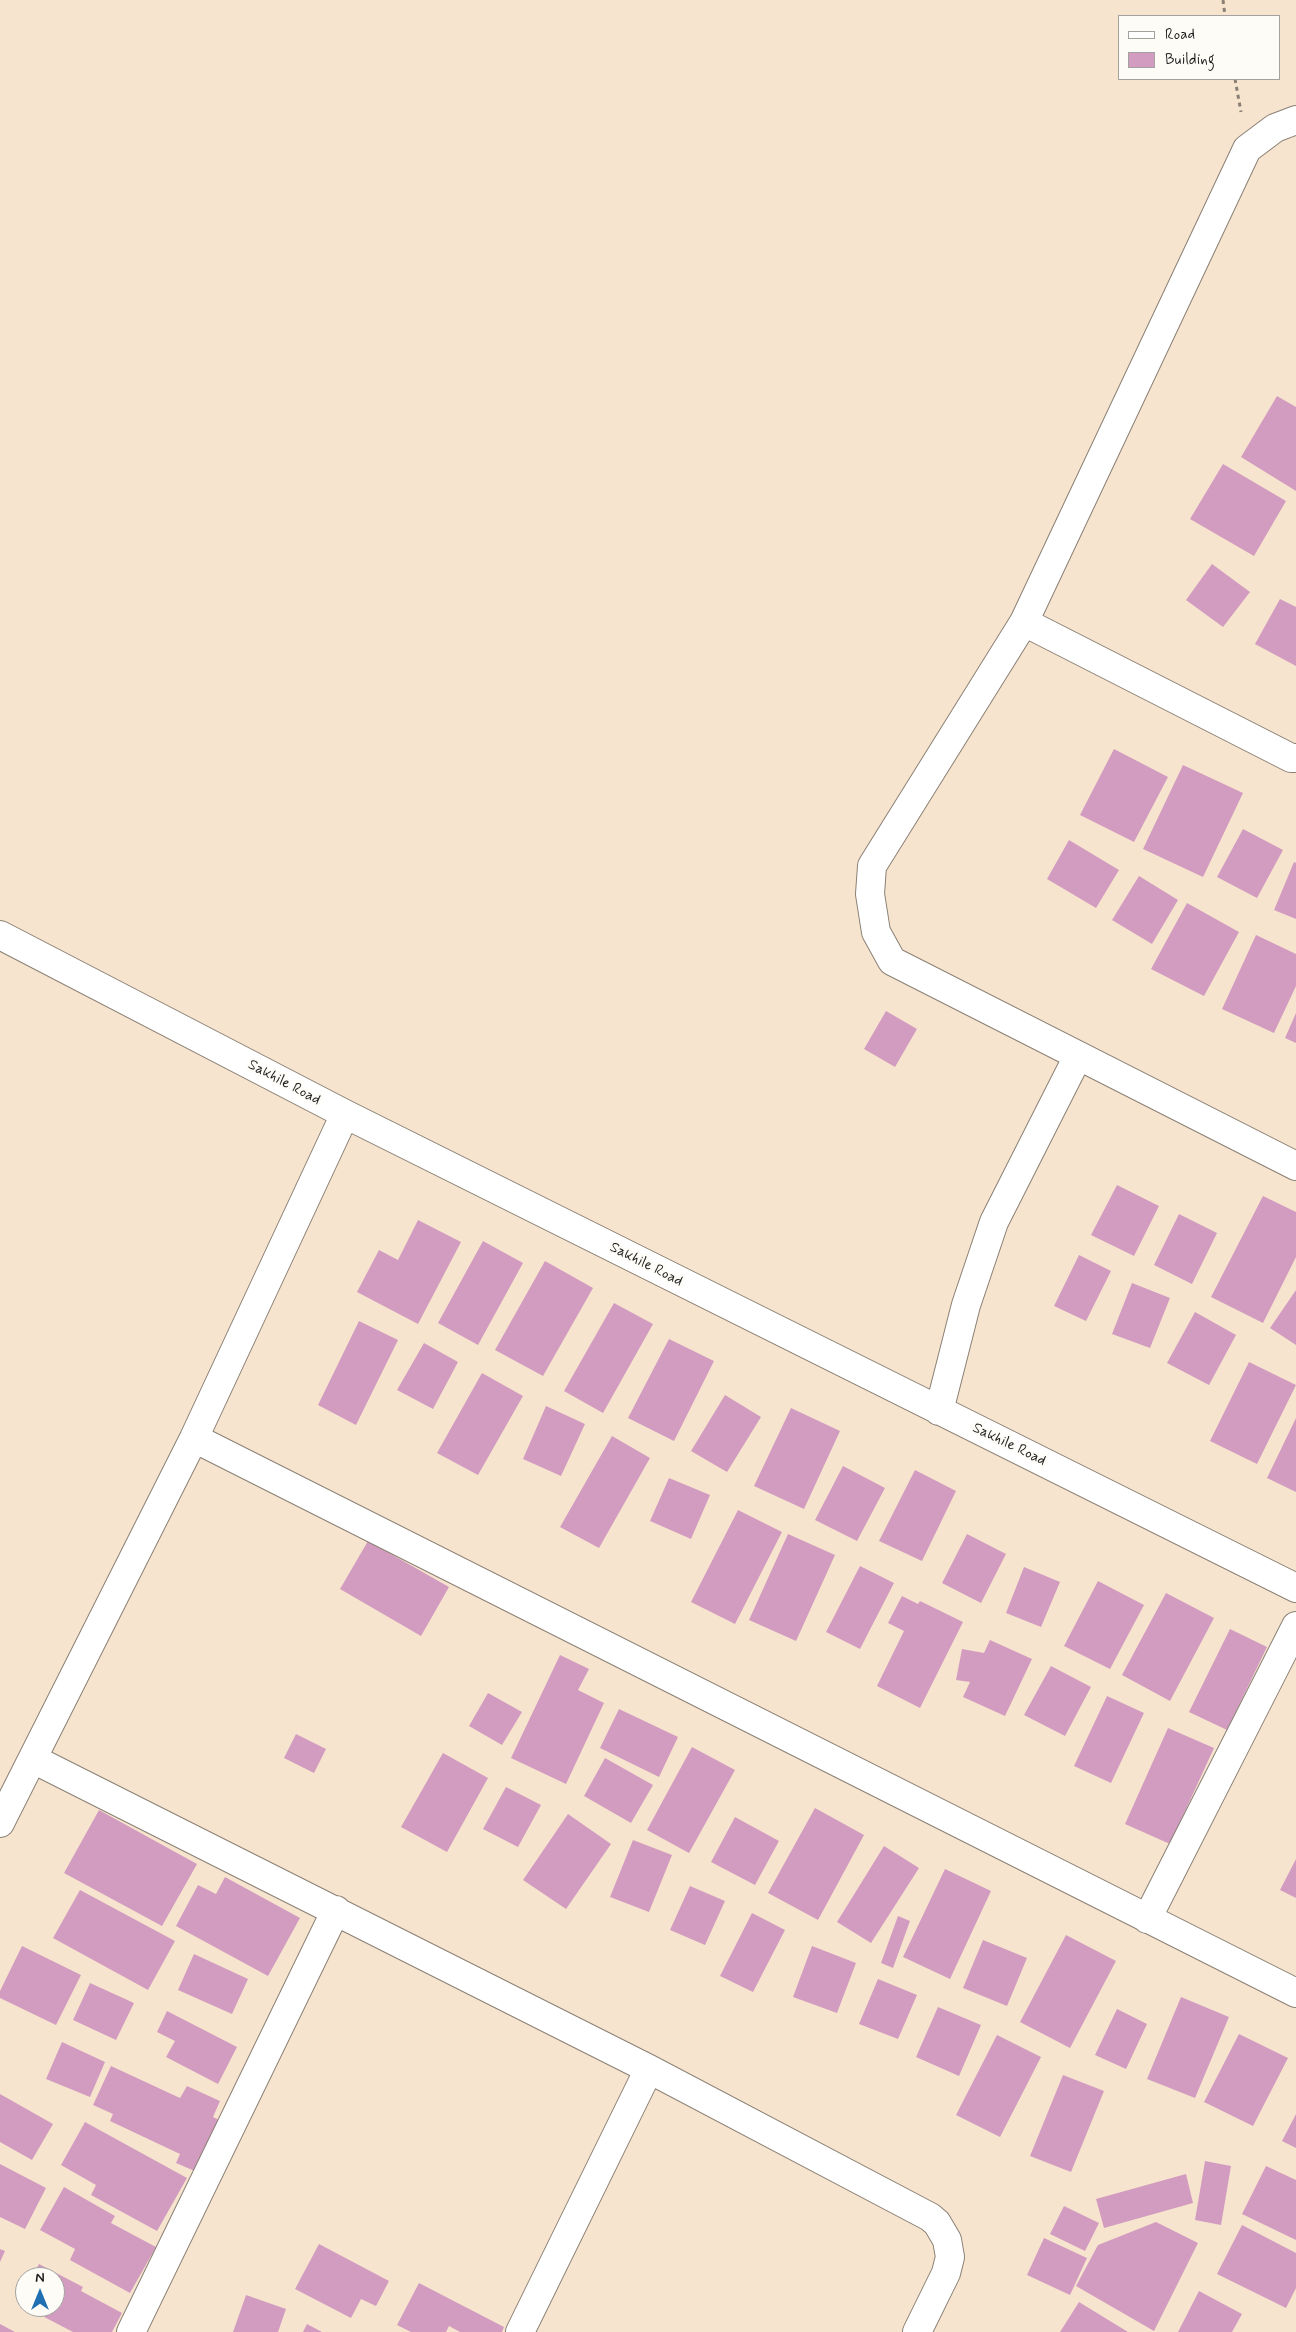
<!DOCTYPE html>
<html>
<head>
<meta charset="utf-8">
<style>
	body { margin:0 }
	#map { position:relative; width:1296px; height:2332px; overflow:hidden; background:#f7e4ce; font-family:Mynerve,sans-serif }
	canvas { display:block }
	.legend { position:absolute; left:1118px; top:15px; width:162px; height:65px; box-sizing:border-box; background:#fdfcf7; border:1px solid #a3a29f; margin:0; padding:6px 9px; list-style:none; font-size:15px; color:#1c1c1c }
	.legend li { display:flex; align-items:center; gap:10px; height:25px }
	.legend b { width:25px; border:1px solid #a3a29f }
	.north { position:absolute; left:15px; top:2267px; width:50px; height:50px; box-sizing:border-box; background:#fdfcf7; border:1px solid #a3a29f; border-radius:50%; rotate:0deg; font-size:14px; font-weight:700; line-height:20px; text-align:center; color:#1c1c1c }
	.north::after { content:''; display:block; margin:auto; width:18px; height:22px; background:#1f6fb2; clip-path:polygon(50% 0,100% 100%,50% 72%,0 100%) }
</style>
</head>
<body>
<div id="map">
<canvas width="1296" height="2332"></canvas>
<ul class="legend">
<li><b style="height:6px;background:#fff"></b>Road</li>
<li><b style="height:14px;background:#d29cc0"></b>Building</li>
</ul>
<div class="north">N</div>
</div>
<script>
const c = document.querySelector('canvas').getContext('2d');
c.lineJoin = 'round';
function paint(path, color) {
  c.fillStyle = color;
  c.fill(path, 'evenodd');
}
function poly(rows) {
  const path = new Path2D();
  for (const r of rows) {
    path.moveTo(r[0], r[1]);
    for (let i = 2; i < r.length; i += 2) path.lineTo(r[i], r[i + 1]);
  }
  return path;
}
function strokePath(path, color, width, dash) {
  c.strokeStyle = color;
  c.lineWidth = width;
  c.lineCap = dash ? 'butt' : 'round';
  c.setLineDash(dash || []);
  c.stroke(path);
}
function label(font, color, halo, rows, align = 'center') {
  c.font = font + ' Mynerve,sans-serif';
  c.lineWidth = 4.5;
  c.setLineDash([]);
  c.textBaseline = 'middle';
  c.strokeStyle = halo;
  c.fillStyle = color;
  for (const [text, x, y, turn = 0] of rows) {
    c.save();
    c.translate(x, y);
    c.rotate((+turn || 0) * Math.PI / 180);
    c.textAlign = isNaN(turn) ? turn : align;
    if (halo) c.strokeText(text, 0, 0);
    c.fillText(text, 0, 0);
    c.restore();
  }
}
paint(poly([
	[1277,396,1296,407,1296,491,1241,457],
	[1223,464,1286,501,1254,556,1190,519],
	[1212,564,1250,592,1223,627,1186,600],
	[1280,599,1296,607,1296,666,1255,644],
	[1114,749,1168,777,1134,842,1080,815],
	[1183,765,1243,793,1203,877,1143,849],
	[1243,829,1283,850,1257,898,1217,877],
	[1069,840,1119,870,1096,908,1047,879],
	[1294,862,1296,863,1296,919,1274,910],
	[1139,876,1178,900,1152,944,1112,920],
	[1187,903,1239,932,1204,996,1151,969],
	[1256,935,1296,954,1296,986,1274,1033,1222,1009],
	[886,1011,917,1029,895,1067,864,1049],
	[1296,1013,1296,1043,1285,1038],
	[1117,1185,1159,1206,1134,1256,1091,1235],
	[1263,1196,1296,1212,1296,1257,1263,1323,1211,1297],
	[1179,1214,1217,1233,1192,1284,1154,1265],
	[418,1220,461,1242,418,1324,357,1292,379,1250,398,1260],
	[483,1241,523,1263,478,1345,438,1323],
	[1079,1255,1111,1271,1086,1321,1054,1306],
	[545,1261,593,1288,543,1376,495,1350],
	[1132,1283,1170,1298,1150,1348,1112,1334],
	[1296,1290,1296,1345,1270,1328],
	[614,1303,653,1324,603,1413,564,1391],
	[1195,1312,1236,1335,1209,1385,1167,1363],
	[359,1321,398,1340,356,1425,318,1405],
	[669,1339,714,1361,674,1441,628,1418],
	[424,1343,458,1362,433,1409,397,1390],
	[1249,1362,1296,1385,1257,1464,1210,1441],
	[482,1373,523,1396,478,1475,437,1453],
	[725,1395,761,1417,727,1472,691,1451],
	[546,1406,585,1424,561,1476,523,1459],
	[791,1408,840,1431,804,1509,754,1486],
	[1296,1418,1296,1492,1267,1478],
	[612,1436,650,1458,599,1548,560,1527],
	[843,1466,885,1488,857,1541,815,1520],
	[915,1470,956,1491,922,1561,879,1541],
	[669,1478,710,1495,691,1539,650,1521],
	[738,1510,782,1532,735,1624,691,1602],
	[788,1534,835,1555,796,1641,749,1620],
	[967,1534,1006,1554,981,1603,942,1583],
	[368,1541,449,1587,421,1636,340,1589],
	[860,1566,894,1583,860,1649,826,1632],
	[1024,1567,1060,1582,1041,1627,1006,1613],
	[1098,1581,1144,1605,1110,1669,1064,1646],
	[1166,1593,1214,1618,1170,1701,1122,1675],
	[902,1596,918,1604,920,1601,963,1622,920,1708,877,1686,904,1631,888,1623],
	[1230,1629,1267,1647,1227,1730,1189,1712],
	[990,1640,1032,1659,1005,1716,963,1697,970,1682,956,1680,962,1649,984,1653],
	[560,1655,589,1669,578,1690,604,1703,566,1784,511,1758],
	[1051,1666,1091,1687,1065,1736,1024,1715],
	[488,1693,522,1712,502,1745,469,1726],
	[1107,1696,1144,1713,1111,1783,1074,1766],
	[619,1709,678,1737,659,1777,600,1748],
	[1168,1728,1214,1748,1170,1844,1125,1824],
	[296,1734,326,1749,314,1773,284,1758],
	[692,1747,735,1770,689,1853,647,1830],
	[443,1753,488,1778,447,1852,401,1827],
	[605,1758,653,1785,631,1823,584,1796],
	[506,1787,541,1805,518,1847,483,1829],
	[815,1808,864,1835,818,1920,768,1893],
	[99,1810,197,1864,162,1926,64,1873],
	[568,1814,611,1844,566,1909,523,1880],
	[735,1817,779,1841,755,1885,711,1862],
	[633,1840,672,1855,649,1912,610,1897],
	[884,1846,919,1868,871,1943,837,1922],
	[1296,1859,1296,1898,1280,1890],
	[945,1869,991,1891,950,1979,903,1957],
	[225,1877,300,1918,268,1976,176,1926,198,1885,216,1894],
	[690,1886,725,1901,705,1945,670,1930],
	[80,1890,175,1941,148,1990,53,1938],
	[752,1913,785,1930,753,1992,720,1976],
	[898,1916,910,1921,893,1968,881,1963],
	[1066,1935,1116,1961,1070,2048,1020,2022],
	[983,1940,1027,1958,1007,2006,963,1988],
	[22,1946,81,1975,56,2025,0,1998,0,1991],
	[812,1946,856,1963,837,2013,793,1997],
	[194,1954,248,1979,232,2014,178,1990],
	[878,1979,917,1995,898,2039,859,2024],
	[90,1983,134,2003,116,2040,73,2020],
	[1181,1997,1229,2017,1195,2098,1147,2079],
	[938,2007,981,2025,959,2076,916,2057],
	[1117,2009,1147,2024,1126,2069,1095,2055],
	[167,2011,237,2047,218,2084,166,2057,175,2041,157,2032],
	[1239,2034,1288,2058,1253,2126,1204,2102],
	[997,2035,1041,2057,1000,2137,956,2115],
	[62,2042,105,2062,90,2097,46,2079],
	[111,2066,180,2098,187,2086,220,2101,213,2117,221,2121,197,2172,176,2163,180,2154,110,2121,113,2114,93,2105],
	[1063,2075,1104,2091,1071,2172,1030,2156],
	[0,2094,53,2124,32,2160,0,2142],
	[1296,2114,1296,2148,1282,2141],
	[85,2122,187,2178,157,2231,91,2195,96,2185,61,2165],
	[1205,2161,1231,2166,1221,2225,1195,2220],
	[0,2164,46,2188,25,2229,0,2217],
	[1266,2166,1296,2180,1296,2240,1242,2214],
	[1186,2174,1193,2203,1104,2228,1096,2199],
	[64,2187,115,2216,111,2223,156,2247,130,2293,70,2260,75,2249,40,2230],
	[1064,2206,1099,2223,1085,2251,1050,2234],
	[1156,2222,1198,2243,1154,2331,1076,2286,1098,2245],
	[1242,2225,1296,2253,1296,2288,1286,2308,1217,2274],
	[1044,2238,1087,2258,1070,2295,1027,2275],
	[319,2244,389,2281,376,2306,361,2299,351,2318,295,2289],
	[0,2249,5,2251,0,2262],
	[39,2264,83,2287,81,2291,122,2313,112,2332,73,2332,25,2307,55,2307,55,2277,32,2277],
	[419,2283,504,2327,502,2332,460,2332,449,2326,446,2332,411,2332,397,2325],
	[25,2290,25,2307,18,2303],
	[1199,2291,1242,2314,1232,2332,1178,2332],
	[246,2295,286,2309,278,2332,233,2332],
	[1079,2302,1128,2332,1060,2332],
	[0,2324,15,2332,0,2332],
	[307,2324,322,2332,303,2332]
]), '#d29cc0');
const minor = poly([
	[1296,120,1275,128,1247,149,1024,622,872,866,870,894,876,932,892,961,1296,1166],
	[1024,622,1291,758,1296,758],
	[0,935,345,1114,1296,1588],
	[939,1411,966,1305,994,1222,1078,1056],
	[194,1438,1296,1993],
	[33,1759,649,2069,930,2217,937,2223,947,2240,950,2257,946,2273,917,2332],
	[0,1823,194,1438,345,1114],
	[1147,1919,1296,1626],
	[131,2332,336,1910],
	[520,2332,649,2069]
]);
strokePath(minor, '#8a8075', 30);
strokePath(poly([
	[1223,0,1225,16],
	[1235,79,1241,112]
]), '#8a8075', 3, [4, 4]);
strokePath(minor, '#fff', 28);
label('15px', '#1c1c1c', '#fdfcf7', [
	["Sakhile Road",284,1083,28],
	["Sakhile Road",646,1265,27],
	["Sakhile Road",1009,1445,26]
]);
</script>
</body>
</html>
